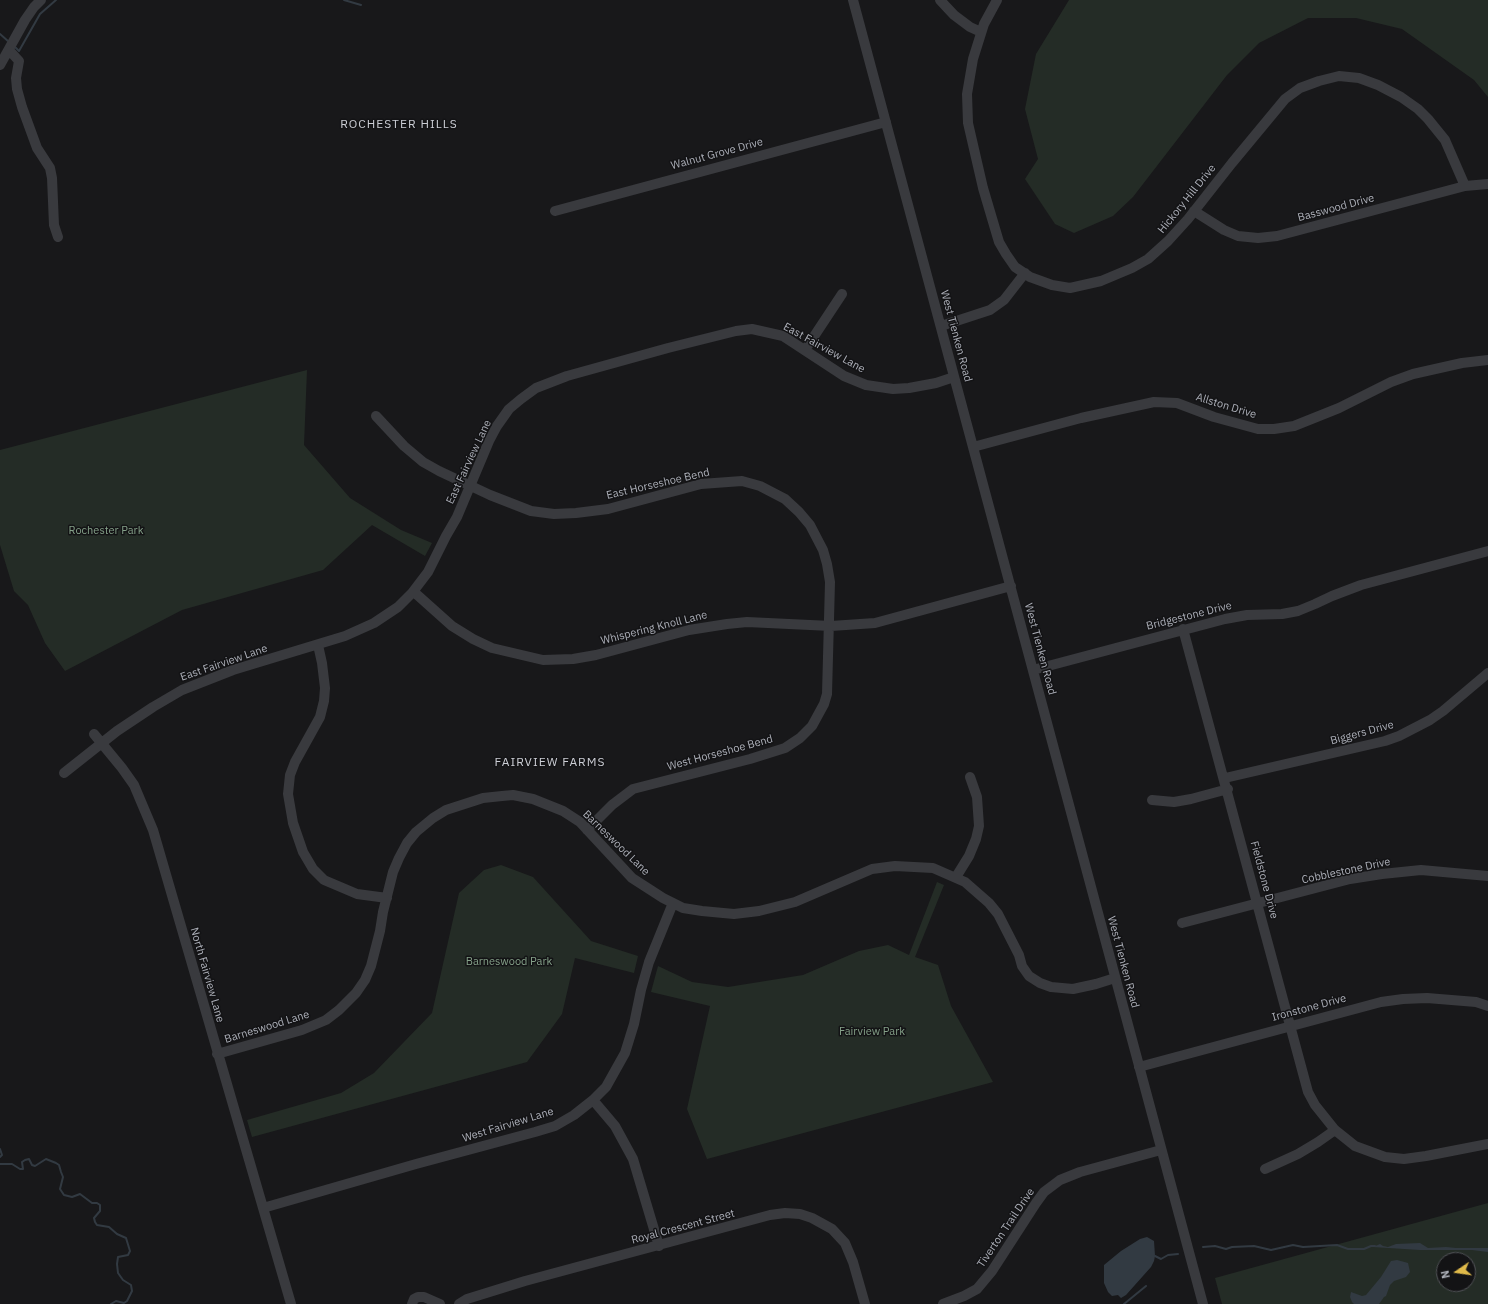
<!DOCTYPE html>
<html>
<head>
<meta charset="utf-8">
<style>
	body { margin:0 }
	#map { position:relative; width:1488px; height:1304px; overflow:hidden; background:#18181a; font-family:"IBM Plex Sans",sans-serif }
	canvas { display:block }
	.north { position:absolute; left:1436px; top:1252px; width:40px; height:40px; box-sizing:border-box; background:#131315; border:1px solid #505156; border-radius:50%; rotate:257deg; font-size:11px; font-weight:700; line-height:16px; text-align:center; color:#acafb8 }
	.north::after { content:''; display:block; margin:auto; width:14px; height:18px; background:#e0ba4a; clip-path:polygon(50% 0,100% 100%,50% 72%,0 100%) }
</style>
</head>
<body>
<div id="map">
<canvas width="1488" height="1304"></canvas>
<div class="north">N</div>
</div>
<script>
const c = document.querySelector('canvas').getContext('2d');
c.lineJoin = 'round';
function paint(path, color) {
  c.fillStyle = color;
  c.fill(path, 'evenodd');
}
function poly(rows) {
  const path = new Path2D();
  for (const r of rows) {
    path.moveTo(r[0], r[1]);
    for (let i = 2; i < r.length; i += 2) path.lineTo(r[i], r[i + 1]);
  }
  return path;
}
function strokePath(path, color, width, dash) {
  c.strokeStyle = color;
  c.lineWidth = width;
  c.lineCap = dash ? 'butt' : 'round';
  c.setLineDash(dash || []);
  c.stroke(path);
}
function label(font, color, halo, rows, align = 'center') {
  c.font = font + ' "IBM Plex Sans",sans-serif';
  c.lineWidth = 3;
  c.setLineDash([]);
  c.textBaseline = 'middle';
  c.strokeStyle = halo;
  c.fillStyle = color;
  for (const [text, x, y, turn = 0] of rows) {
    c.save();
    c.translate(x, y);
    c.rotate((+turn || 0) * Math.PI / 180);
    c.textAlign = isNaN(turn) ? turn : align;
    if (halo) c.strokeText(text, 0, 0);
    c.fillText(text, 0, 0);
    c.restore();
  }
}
paint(poly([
	[1069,0,1488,0,1488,97,1474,80,1402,29,1356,18,1308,18,1259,43,1227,75,1133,197,1113,216,1074,233,1055,224,1025,179,1038,159,1025,109,1036,54],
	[307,370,304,445,350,498,401,530,432,543,425,556,372,525,323,570,182,610,65,671,45,643,28,605,14,591,0,545,0,450],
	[501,865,533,877,591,941,638,956,634,973,575,958,562,1014,527,1062,252,1137,247,1120,341,1093,374,1073,432,1013,459,893,484,870],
	[937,882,944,885,915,957,938,965,951,1006,993,1082,707,1159,687,1109,710,1006,651,992,658,966,692,982,728,987,803,975,859,951,888,945,909,955],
	[1488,1203,1488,1304,1222,1304,1215,1278],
	[1444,1260,1468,1260,1468,1284,1444,1284]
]), '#242c26');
paint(poly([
	[1147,1237,1154,1241,1155,1256,1154,1261,1151,1267,1126,1295,1121,1298,1118,1295,1112,1296,1108,1292,1104,1283,1104,1265,1121,1251,1140,1239],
	[1420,1243,1428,1248,1446,1247,1456,1248,1488,1248,1488,1252,1472,1250,1420,1250,1373,1247,1380,1244,1383,1246,1388,1247,1396,1244],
	[1397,1260,1408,1263,1410,1272,1406,1277,1394,1281,1390,1285,1386,1296,1384,1297,1379,1304,1354,1304,1352,1302,1350,1297,1351,1292,1362,1296,1366,1295,1381,1277,1391,1261]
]), '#323a42');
strokePath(poly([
	[344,0,361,5],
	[0,34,9,42],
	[14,46,19,51,40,14,56,0],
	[0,1149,2,1155,0,1157],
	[0,1164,12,1164,20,1169,23,1169,22,1162,25,1160,29,1159,32,1165,35,1166,46,1159,56,1163,59,1165,61,1172,63,1177,60,1189,64,1195,72,1197,80,1194,92,1203,97,1203,100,1205,100,1211,94,1218,95,1222,97,1225,109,1227,117,1234,126,1238,130,1251,128,1255,118,1257,117,1264,118,1273,123,1280,131,1285,132,1291,127,1301,124,1303,116,1301,111,1304],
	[1203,1247,1215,1246,1226,1249,1232,1247,1254,1246,1271,1250,1293,1245,1303,1247,1337,1245,1348,1249,1364,1249,1371,1246,1375,1246],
	[1155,1256,1161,1259,1168,1255,1178,1254],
	[1124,1304,1146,1286]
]), '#323a42', 2);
strokePath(poly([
	[853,0,1203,1304],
	[940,0,954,15,970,27,981,32],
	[997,0,984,24,973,59,967,94,968,123,983,188,999,242,1006,254,1015,267,1030,277,1052,285,1070,288,1101,281,1132,268,1148,259,1168,241,1188,219,1232,163,1285,99,1300,88,1319,81,1339,76,1359,78,1378,85,1401,97,1418,109,1428,119,1445,140,1465,186],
	[9,50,19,61,16,78,17,89,22,107,37,148,50,168,52,178,54,225,58,237],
	[0,65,25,20,34,7,41,0],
	[555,211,886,122],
	[1194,211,1224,230,1238,236,1258,238,1277,236,1465,186,1488,184],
	[941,326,990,310,1004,300,1025,273],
	[805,350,842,294],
	[376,416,404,446,423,462,439,471,490,495,531,511,554,514,576,513,608,509,701,484,742,481,760,486,785,499,799,512,810,525,823,550,827,564,830,582,827,694,824,704,812,726,800,738,785,748,750,759,633,789,612,805,587,830],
	[973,447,1081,418,1154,402,1177,403,1214,417,1258,429,1274,429,1294,426,1339,408,1391,382,1413,374,1462,363,1488,360],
	[414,592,452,626,473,639,492,648,543,660,573,659,596,655,689,630,727,624,747,622,831,626,875,623,1011,586],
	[1183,629,1308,1092,1315,1105,1335,1130,1355,1146,1385,1157,1404,1159,1426,1156,1488,1144],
	[318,645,322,663,325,688,324,701,320,717,295,762,290,775,288,794,293,823,303,852,313,869,324,880,357,894,387,898],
	[1033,670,1225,619,1247,615,1282,614,1298,611,1315,604,1332,596,1361,585,1488,551],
	[94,734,122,768,134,785,153,830,291,1304],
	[64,773,117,731,153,707,182,690,233,670,345,636,374,623,398,607,412,593,428,572,446,536,457,517,489,441,497,426,509,409,521,399,536,388,567,376,668,348,736,331,752,329,783,336,844,376,866,385,893,389,909,388,936,383,954,377],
	[1225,778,1385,741,1399,736,1430,720,1443,711,1488,673],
	[1152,800,1174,802,1191,799,1228,789],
	[956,877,969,856,976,839,979,826,977,797,970,777],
	[1182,923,1350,879,1382,874,1421,870,1488,876],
	[217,1054,302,1030,326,1020,339,1010,356,993,365,980,371,966,380,931,383,912,393,872,399,858,407,843,416,832,433,818,446,810,483,798,502,796,513,795,533,799,563,811,580,822,632,878,663,898,683,908,702,911,734,914,759,911,795,902,872,869,895,866,933,868,965,882,989,903,998,914,1019,955,1022,966,1029,976,1040,983,1051,987,1073,989,1096,984,1115,978],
	[1139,1067,1381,1002,1403,999,1427,998,1476,1002,1488,1006],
	[593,1100,615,1126,633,1159,659,1246],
	[1265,1169,1298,1154,1318,1142,1335,1130],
	[263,1208,416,1164,535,1132,555,1126,574,1115,593,1100,606,1087,625,1053,634,1024,641,990,649,962,673,903],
	[412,1304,414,1299,418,1297,424,1297,440,1304],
	[459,1304,467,1299,525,1281,770,1215,785,1213,800,1214,812,1218,832,1229,845,1243,853,1262,865,1304],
	[943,1304,964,1296,977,1289,992,1271,1036,1203,1044,1192,1060,1180,1080,1172,1161,1150]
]), '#393a3e', 10);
label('11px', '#acafb8', '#131315', [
	["Walnut Grove Drive",717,154,-15],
	["Hickory Hill Drive",1187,199,-51],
	["Basswood Drive",1336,208,-15],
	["West Tienken Road",956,336,75],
	["East Fairview Lane",824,348,29],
	["Allston Drive",1226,406,17],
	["East Fairview Lane",469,462,-65],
	["East Horseshoe Bend",658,484,-13],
	["Bridgestone Drive",1189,616,-14],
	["Whispering Knoll Lane",654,628,-14],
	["West Tienken Road",1040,649,75],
	["East Fairview Lane",224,663,-19],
	["Biggers Drive",1362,733,-15],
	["West Horseshoe Bend",720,753,-15],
	["Barneswood Lane",616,843,44],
	["Cobblestone Drive",1346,871,-12],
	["Fieldstone Drive",1264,880,75],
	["West Tienken Road",1123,962,75],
	["North Fairview Lane",207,975,74],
	["Ironstone Drive",1309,1008,-15],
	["Barneswood Lane",267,1027,-17],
	["West Fairview Lane",508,1125,-17],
	["Royal Crescent Street",683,1227,-15],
	["Tiverton Trail Drive",1006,1228,-56]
]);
label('11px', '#85a189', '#131315', [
	["Rochester Park",106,531],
	["Barneswood Park",509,962],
	["Fairview Park",872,1032]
]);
c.letterSpacing = '1px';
label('12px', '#ccced5', '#131315', [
	["ROCHESTER HILLS",399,125],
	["FAIRVIEW FARMS",550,763]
]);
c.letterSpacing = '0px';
</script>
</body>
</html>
